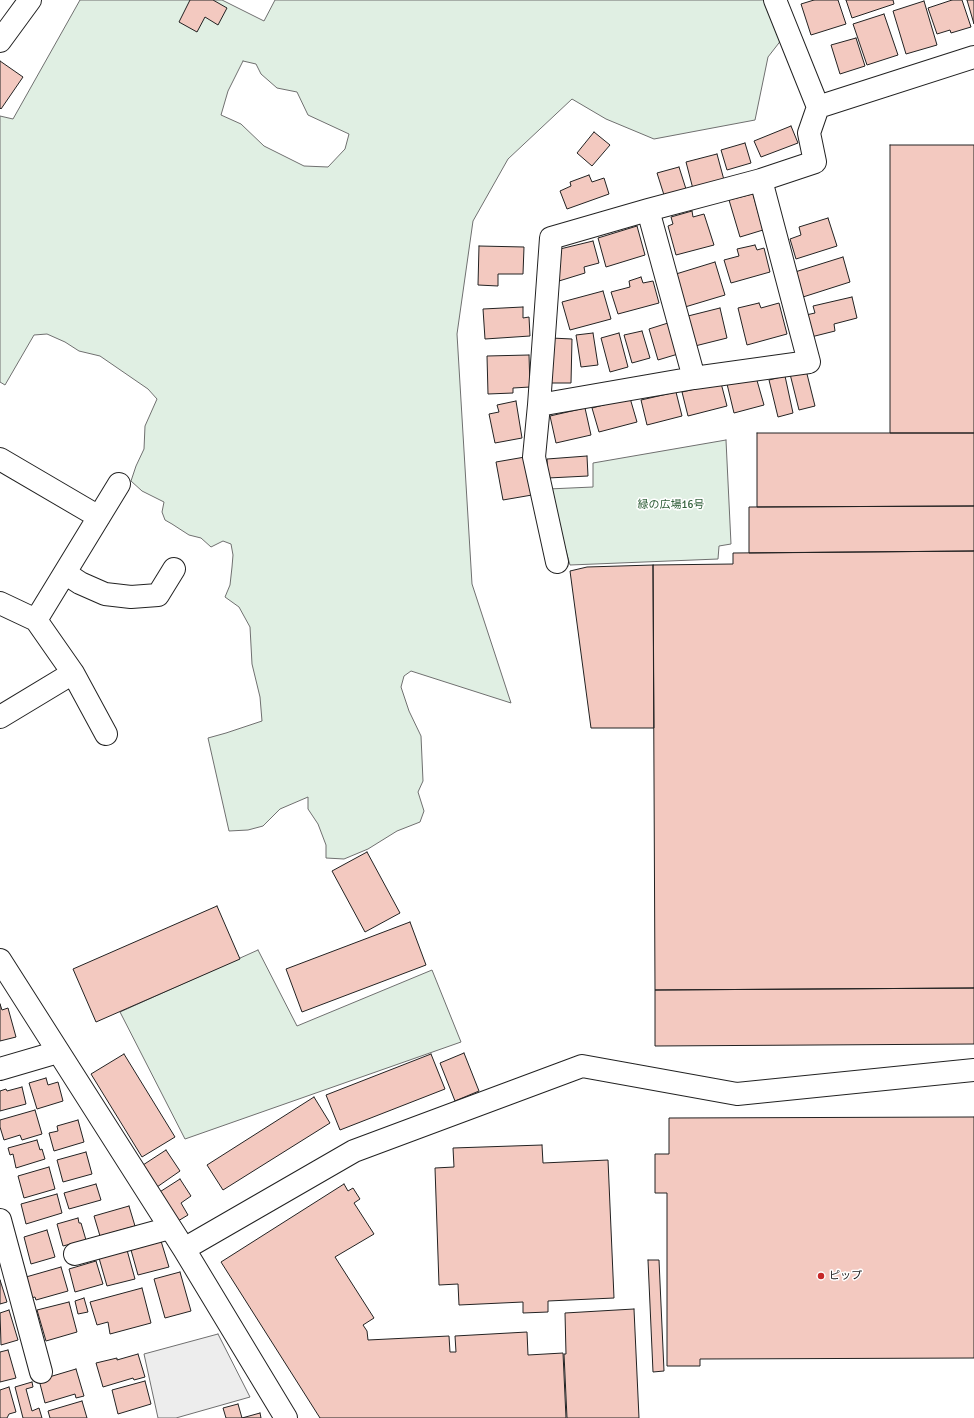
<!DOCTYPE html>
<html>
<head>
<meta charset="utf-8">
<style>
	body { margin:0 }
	canvas { display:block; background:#fff }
</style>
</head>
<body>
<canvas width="974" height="1418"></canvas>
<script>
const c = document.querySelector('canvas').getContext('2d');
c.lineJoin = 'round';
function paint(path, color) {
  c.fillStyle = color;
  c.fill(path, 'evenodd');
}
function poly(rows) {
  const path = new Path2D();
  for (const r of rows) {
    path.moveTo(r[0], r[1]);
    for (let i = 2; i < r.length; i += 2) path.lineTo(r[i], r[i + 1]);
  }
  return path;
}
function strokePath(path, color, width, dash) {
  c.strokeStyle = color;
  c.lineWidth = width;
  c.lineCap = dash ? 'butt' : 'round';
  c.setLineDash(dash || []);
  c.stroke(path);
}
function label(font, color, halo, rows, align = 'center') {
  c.font = font + ' Signika,"Noto Sans JP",sans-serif';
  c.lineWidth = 3;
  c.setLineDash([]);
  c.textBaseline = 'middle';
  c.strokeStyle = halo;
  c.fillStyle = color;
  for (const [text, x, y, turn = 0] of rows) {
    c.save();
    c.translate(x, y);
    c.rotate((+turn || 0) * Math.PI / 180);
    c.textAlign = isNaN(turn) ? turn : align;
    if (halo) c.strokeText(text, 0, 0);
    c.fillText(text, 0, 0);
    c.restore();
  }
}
const green = poly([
	[80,0,222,0,264,21,275,0,779,0,789,30,768,57,755,120,654,139,606,119,572,99,508,159,473,221,457,334,472,584,511,703,411,671,404,676,401,687,409,711,421,736,423,781,418,792,424,811,420,822,397,831,368,849,344,859,326,858,326,845,318,824,308,809,308,797,280,809,263,826,248,830,229,831,208,738,226,733,262,721,260,697,252,664,250,627,239,607,225,597,230,585,232,567,233,555,231,544,223,541,211,547,201,538,189,535,172,524,165,520,162,512,164,502,142,491,131,481,136,466,144,449,145,426,157,399,148,389,100,356,79,351,65,342,47,334,34,335,5,385,0,382,0,116,13,119,80,0],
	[243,61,256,64,261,74,277,88,297,92,308,115,349,134,345,149,328,167,304,166,264,146,241,124,221,115,228,91,243,61],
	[726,440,731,544,719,546,718,559,570,565,548,489,593,487,593,463,726,440],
	[258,950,297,1026,432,970,461,1042,185,1139,120,1012,258,950]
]);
paint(green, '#e0efe3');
strokePath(green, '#6f6f6f', 1);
const parking = poly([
	[218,1334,250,1397,176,1418,158,1418,144,1354,218,1334]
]);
paint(parking, '#ededed');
strokePath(parking, '#6f6f6f', 1);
const building = poly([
	[190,0,213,0,227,8,218,25,205,17,197,32,179,22,190,0],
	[814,0,838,0,846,24,811,35,801,4,814,0],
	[846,0,893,0,894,4,852,18,846,0],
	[952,0,962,0,971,27,951,33,950,30,937,34,928,8,952,0],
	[967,0,974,0,974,24,967,0],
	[924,1,937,45,906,54,893,11,924,1],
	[884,14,898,55,867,65,853,24,884,14],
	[856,38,865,66,840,74,831,45,856,38],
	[0,61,23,77,1,109,0,108,0,61],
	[791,126,798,143,761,157,754,141,791,126],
	[594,132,610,145,592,166,577,153,594,132],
	[745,143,751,163,727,170,721,150,745,143],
	[890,145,974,145,974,433,890,433,890,145],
	[717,154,724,180,693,189,686,162,717,154],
	[679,167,686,189,664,195,657,173,679,167],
	[589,175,592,182,604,178,609,194,567,209,560,191,571,186,570,182,589,175],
	[753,194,763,230,740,237,729,200,753,194],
	[692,211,693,217,704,214,714,245,676,255,668,226,673,224,671,217,692,211],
	[828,218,837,246,796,259,790,239,801,235,799,227,828,218],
	[637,226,645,255,606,267,598,238,637,226],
	[593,241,599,263,584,267,585,273,559,281,560,249,593,241],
	[755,245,757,250,764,248,770,272,731,283,724,260,739,256,737,249,755,245],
	[479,246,524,247,523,274,498,274,498,286,478,285,479,246],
	[843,257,850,282,803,297,795,272,843,257],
	[715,262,725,295,685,307,676,274,715,262],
	[641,277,643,283,653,281,659,303,618,314,611,292,630,287,629,281,641,277],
	[603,291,611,319,570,330,562,302,603,291],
	[852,297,857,318,834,324,835,331,811,337,806,315,815,313,813,306,852,297],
	[759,303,761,308,779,303,787,334,747,345,738,308,759,303],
	[523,307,523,318,529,317,530,336,485,339,483,309,523,307],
	[720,308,727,338,695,346,688,316,720,308],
	[668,323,678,354,658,360,649,329,668,323],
	[642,331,650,358,632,363,624,335,642,331],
	[593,333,598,365,581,367,576,335,593,333],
	[619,333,628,367,610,372,601,338,619,333],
	[551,338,572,339,571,383,549,383,551,338],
	[529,355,530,387,513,388,513,393,488,394,487,356,529,355],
	[806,370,815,406,799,410,790,374,806,370],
	[785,376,793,413,778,417,769,380,785,376],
	[756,377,764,405,734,413,727,384,756,377],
	[721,383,727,406,688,416,682,392,721,383],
	[676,392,682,416,647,425,641,400,676,392],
	[630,398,637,422,599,432,592,408,630,398],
	[516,401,522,438,495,443,489,414,499,412,497,405,516,401],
	[585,408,591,435,556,443,550,416,585,408],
	[757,433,974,433,974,506,757,507,757,433],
	[587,456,588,476,548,478,547,459,587,456],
	[525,457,532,495,503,500,496,462,525,457],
	[974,506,974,551,749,553,749,507,974,506],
	[974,551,974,988,655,990,653,565,733,564,733,553,974,551],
	[653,565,654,728,591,728,570,571,587,567,653,565],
	[367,852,400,913,365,932,332,871,367,852],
	[217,906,240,959,96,1022,73,969,217,906],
	[410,922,426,965,302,1012,286,969,410,922],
	[974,988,974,1044,655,1046,655,990,974,988],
	[0,1004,2,1010,8,1008,16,1037,0,1041,0,1004],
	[464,1053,479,1091,455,1101,440,1063,464,1053],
	[124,1054,175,1137,142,1157,91,1074,124,1054],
	[431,1054,445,1089,340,1130,326,1095,431,1054],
	[46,1078,48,1085,58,1082,63,1101,37,1109,29,1083,46,1078],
	[22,1087,26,1104,0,1111,0,1091,6,1089,7,1091,22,1087],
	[314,1097,330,1123,223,1190,207,1165,314,1097],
	[35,1110,42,1134,22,1140,20,1135,4,1140,0,1127,0,1120,35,1110],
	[974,1117,974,1358,700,1359,700,1366,667,1366,667,1193,655,1193,655,1154,669,1154,669,1118,974,1117],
	[78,1120,84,1142,54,1151,49,1133,58,1131,57,1126,78,1120],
	[37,1140,40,1150,42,1149,45,1159,16,1168,13,1154,10,1155,8,1148,37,1140],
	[542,1145,543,1163,608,1160,614,1298,548,1301,548,1312,523,1313,523,1302,459,1305,458,1284,439,1285,435,1168,454,1167,453,1148,542,1145],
	[166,1150,180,1171,157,1187,143,1165,166,1150],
	[86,1152,92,1174,63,1182,57,1160,86,1152],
	[49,1167,55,1189,24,1198,18,1176,49,1167],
	[180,1179,191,1196,181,1203,188,1215,173,1224,155,1195,180,1179],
	[96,1184,101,1200,69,1209,64,1193,96,1184],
	[344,1184,348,1191,353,1188,360,1199,354,1203,374,1234,335,1257,374,1318,363,1325,367,1331,368,1340,449,1336,450,1352,456,1352,455,1336,527,1332,528,1355,563,1353,566,1418,320,1418,221,1262,344,1184],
	[57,1194,62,1213,26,1224,21,1204,57,1194],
	[129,1206,135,1226,100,1236,94,1216,129,1206],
	[78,1218,79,1223,81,1223,86,1240,63,1246,57,1224,78,1218],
	[47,1230,55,1257,31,1264,24,1237,47,1230],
	[161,1241,169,1267,138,1275,131,1250,161,1241],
	[127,1250,135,1279,107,1286,99,1258,127,1250],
	[648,1260,659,1260,664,1371,653,1372,648,1260],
	[96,1261,103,1284,75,1292,69,1269,96,1261],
	[61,1267,68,1291,36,1300,35,1297,31,1298,26,1277,61,1267],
	[180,1272,191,1311,165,1318,154,1279,180,1272],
	[0,1280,7,1302,0,1304,0,1280],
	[142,1288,151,1323,110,1334,108,1322,97,1325,90,1302,142,1288],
	[84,1298,88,1312,78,1314,75,1301,84,1298],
	[69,1302,77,1332,46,1341,37,1310,69,1302],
	[634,1309,639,1418,567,1418,564,1354,566,1354,565,1313,634,1309],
	[9,1310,18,1340,1,1345,0,1313,9,1310],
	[8,1350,16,1378,0,1382,0,1352,8,1350],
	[138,1354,145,1377,134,1380,133,1378,103,1387,96,1363,117,1358,117,1360,138,1354],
	[76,1369,84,1396,76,1398,75,1394,45,1403,39,1380,76,1369],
	[145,1381,151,1404,118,1414,112,1390,145,1381],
	[32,1382,33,1387,26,1389,32,1411,39,1408,42,1418,23,1418,15,1387,32,1382],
	[9,1387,16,1412,9,1414,7,1418,0,1418,0,1390,9,1387],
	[82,1401,87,1418,50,1418,48,1411,82,1401],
	[238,1404,242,1418,226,1418,223,1408,238,1404],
	[260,1413,261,1418,242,1418,260,1413]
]);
paint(building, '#f3c9c0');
strokePath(building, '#222', 1);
const minor = poly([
	[775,0,818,107],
	[0,41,30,0],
	[761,180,809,362,694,378,539,405,551,238,648,210,761,180,815,162,809,133,818,107,974,57],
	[648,210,694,378],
	[539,405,534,457,557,562],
	[0,459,99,517],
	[65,573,80,583,105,594,131,597,158,595,174,569],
	[0,603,36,620,73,673,0,717],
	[36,620,119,484],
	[73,673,106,734],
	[0,960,184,1249,286,1418],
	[0,1069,58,1052],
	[0,1220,41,1372],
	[184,1249,354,1151,582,1066,737,1094,974,1070],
	[75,1254,170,1228]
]);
strokePath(minor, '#222', 24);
strokePath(minor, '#fff', 22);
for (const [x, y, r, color] of [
	[821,1276,4,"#c62828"]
]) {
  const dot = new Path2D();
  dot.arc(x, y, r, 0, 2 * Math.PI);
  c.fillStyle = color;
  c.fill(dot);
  strokePath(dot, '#fff', 1.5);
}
label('11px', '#2f5e38', '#fff', [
	["緑の広場16号",671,505]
]);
label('11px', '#222', '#fff', [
	["ピップ",829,1276]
], 'left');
</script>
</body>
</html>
